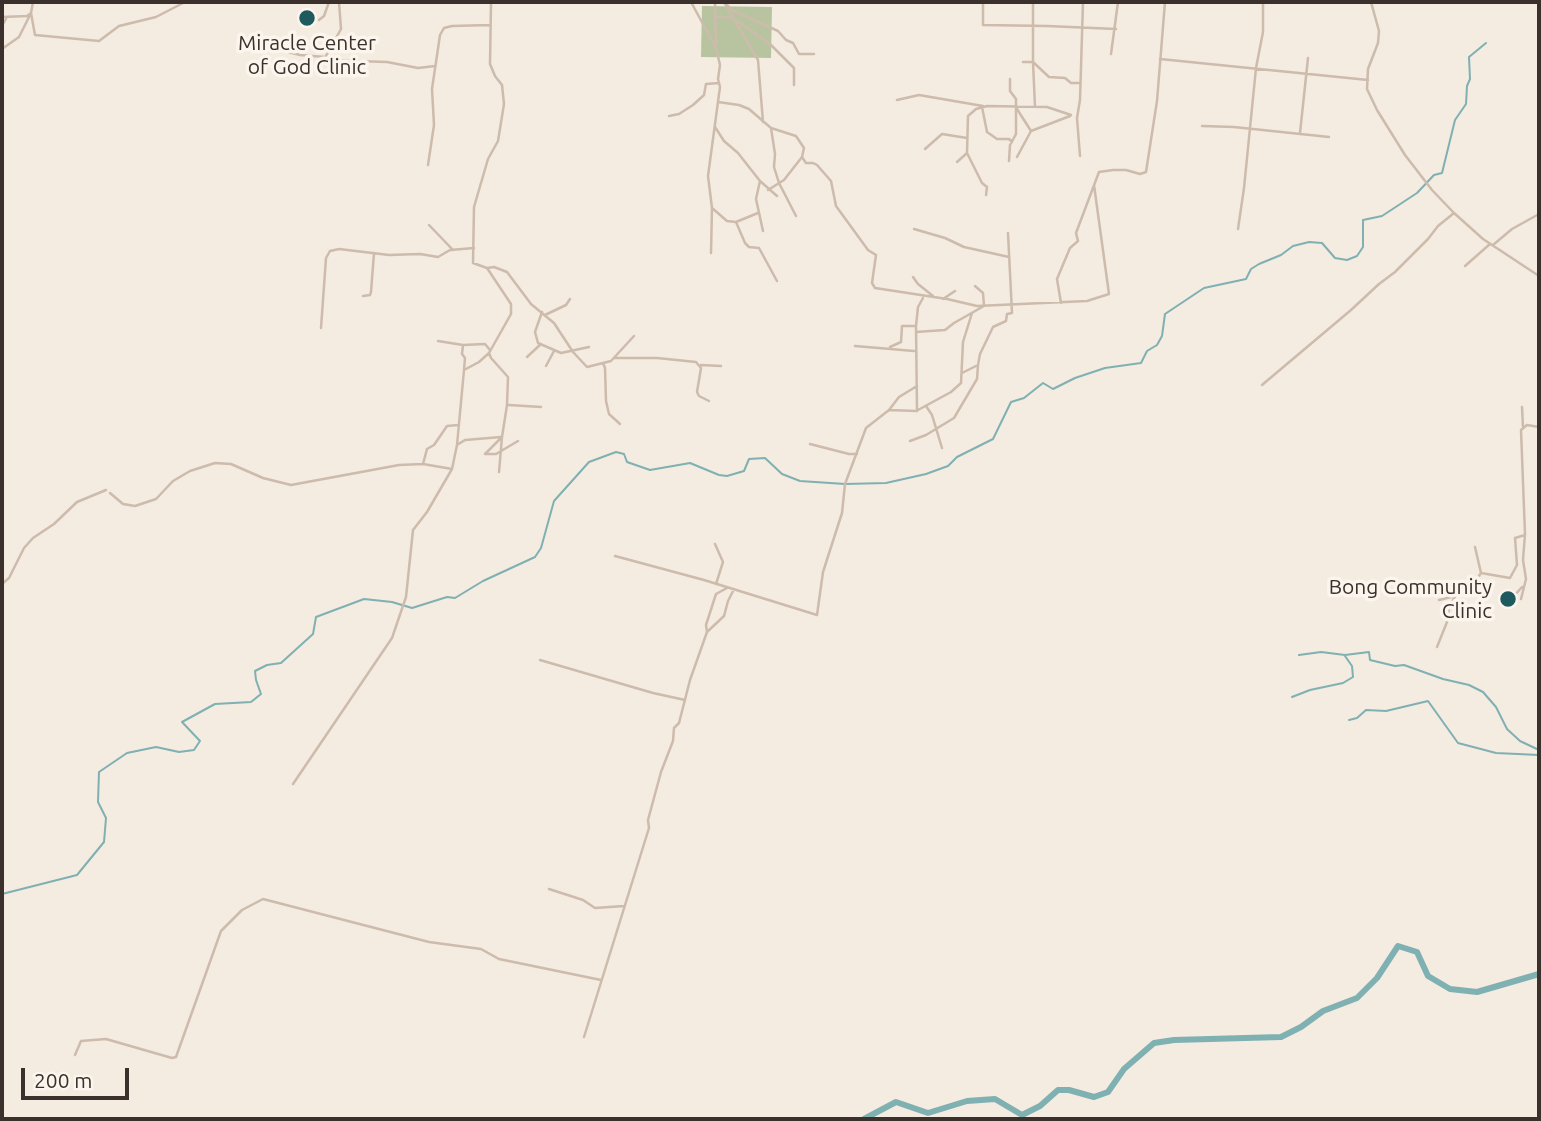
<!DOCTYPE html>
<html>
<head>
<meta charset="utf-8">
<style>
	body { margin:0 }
	#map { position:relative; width:1541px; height:1121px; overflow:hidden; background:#f4ebe1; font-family:Ubuntu,sans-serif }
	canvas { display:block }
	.frame { position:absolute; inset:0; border:4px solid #3b302b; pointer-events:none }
	.scale { position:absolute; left:21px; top:1068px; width:108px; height:32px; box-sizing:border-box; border:4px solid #3b302b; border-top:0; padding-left:9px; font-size:21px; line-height:24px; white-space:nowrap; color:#3b302b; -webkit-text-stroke:5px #fbf5ee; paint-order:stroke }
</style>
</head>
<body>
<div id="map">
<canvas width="1541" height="1121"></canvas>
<div class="frame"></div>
<div class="scale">200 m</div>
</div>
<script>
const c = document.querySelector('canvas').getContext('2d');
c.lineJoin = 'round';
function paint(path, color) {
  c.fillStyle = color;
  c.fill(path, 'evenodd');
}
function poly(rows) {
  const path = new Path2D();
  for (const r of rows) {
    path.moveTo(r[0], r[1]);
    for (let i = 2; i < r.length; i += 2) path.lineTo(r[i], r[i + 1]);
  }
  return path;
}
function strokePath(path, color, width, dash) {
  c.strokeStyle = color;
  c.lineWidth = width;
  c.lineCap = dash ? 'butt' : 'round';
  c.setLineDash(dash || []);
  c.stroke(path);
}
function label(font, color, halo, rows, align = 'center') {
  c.font = font + ' Ubuntu,sans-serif';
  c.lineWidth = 7;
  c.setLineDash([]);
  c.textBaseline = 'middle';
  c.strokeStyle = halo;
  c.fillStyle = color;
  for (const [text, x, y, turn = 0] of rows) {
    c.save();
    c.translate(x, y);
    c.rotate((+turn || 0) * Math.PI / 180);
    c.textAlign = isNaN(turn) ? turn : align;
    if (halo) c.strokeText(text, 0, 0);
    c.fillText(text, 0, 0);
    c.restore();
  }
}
paint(poly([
	[702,6,772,7,771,58,701,57]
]), '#b8c4a0');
strokePath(poly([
	[1299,655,1321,652,1345,655,1369,652,1370,660,1395,666,1404,665,1443,679,1469,685,1483,692,1496,707,1507,729,1520,741,1539,750],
	[1292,697,1310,690,1343,683,1353,677,1352,666,1345,656],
	[1349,720,1357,718,1366,710,1386,711,1428,701,1458,743,1496,753,1539,755],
	[2,894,77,875,104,842,106,818,98,802,99,772,127,753,156,747,179,752,194,750,200,741,182,722,215,704,251,702,261,694,256,680,255,671,267,665,281,663,313,634,316,617,364,599,392,602,412,608,447,597,455,598,483,581,535,557,541,548,554,501,589,462,616,452,624,454,627,462,650,470,690,463,719,475,727,476,744,471,749,459,765,458,782,474,800,481,845,484,886,483,926,474,948,466,957,457,993,439,1011,402,1024,398,1043,383,1053,389,1075,378,1105,368,1141,363,1147,351,1157,345,1162,336,1165,314,1204,288,1246,279,1251,269,1259,264,1281,255,1293,246,1309,242,1322,243,1335,258,1347,260,1357,256,1363,247,1363,220,1382,216,1417,193,1434,175,1442,173,1455,120,1466,104,1467,86,1470,79,1469,57,1486,43]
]), '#7fb0b2', 2);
strokePath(poly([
	[864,1119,896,1102,928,1113,967,1101,995,1099,1022,1115,1040,1106,1058,1090,1069,1090,1094,1097,1108,1092,1124,1069,1154,1043,1174,1040,1281,1037,1301,1027,1323,1011,1357,998,1377,978,1398,946,1417,952,1428,976,1450,989,1477,992,1539,974]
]), '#7fb0b2', 6);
strokePath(poly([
	[491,2,490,64,495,76,502,85,504,104,498,141,488,159,474,207,473,263,487,268,511,304,511,314,489,353,491,358,508,377,507,405,502,437,499,472],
	[691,2,716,48,720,65,718,79,720,87,708,176,712,208,711,253],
	[715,2,716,44],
	[724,2,733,18,769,43,794,68,794,85],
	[983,2,983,25,1047,26,1116,29],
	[1033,2,1033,62,1049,77,1065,78,1071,83,1080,83],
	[1371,2,1379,31,1378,43,1368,69,1367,89,1377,110,1405,155,1432,190,1454,213,1483,239,1539,276],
	[727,5,732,10,778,31,786,40,793,43,799,54,814,54],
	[31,13,35,35,99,41,119,26,156,17,185,2],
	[715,16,733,18,758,60,763,122],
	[2,17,27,16,31,13,33,2],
	[319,20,324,16,329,2],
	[2,26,7,17],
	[2,49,19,37,31,13],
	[288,52,300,55,325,57],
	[1111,54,1118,2],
	[1160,59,1368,80],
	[323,60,387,62,418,68,435,66],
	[1023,62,1033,62,1035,107],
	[317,72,341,29,339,2],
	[897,100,919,95,983,106],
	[718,102,739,105,749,109,771,128,796,136,804,148,802,157,806,163,813,163,817,165,831,181,836,206,868,250,876,255,872,283,875,288,947,299,977,306,1087,301,1109,294,1094,185],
	[982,107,987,132,997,139,1009,139,1012,142],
	[669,116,679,114,693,105,704,95,706,84,719,83],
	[1202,126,1234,127,1329,137],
	[715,127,724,141,738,153,760,181,777,196],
	[771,128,775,154,774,167,779,183,796,216],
	[1031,131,1070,116],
	[1300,133,1308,58],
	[925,149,942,134,967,138],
	[967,153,982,183,987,187,986,195],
	[1080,156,1077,118,1080,100,1083,2],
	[1017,157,1031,131,1017,109],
	[1009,161,1010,145,1016,134,1016,99,1010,91,1010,79],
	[957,162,967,153,968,116,976,109,987,106,1047,107,1071,115],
	[428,165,434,125,432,89,440,35,444,28,452,26,490,25],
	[760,181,756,199,763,231],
	[768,190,784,180,802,157],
	[712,208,727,221,736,222,758,213],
	[736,222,745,243,749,247,759,248,777,281],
	[429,225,453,250],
	[914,229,945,238,964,247,1009,257],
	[1238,229,1244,188,1256,68,1263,32,1263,2],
	[1493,245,1512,229,1539,214],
	[1465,266,1490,244],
	[487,268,494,267,507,272,531,304,554,323,573,352,587,367,611,361,634,336],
	[913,277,918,284,933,296],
	[363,296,370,295,371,292,374,253],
	[943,299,955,291],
	[1061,303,1057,279,1070,248,1078,241,1076,233,1099,172,1113,170,1126,170,1140,174,1146,172,1157,101,1165,2],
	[542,312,535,332,538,343,561,353,589,347],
	[545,315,566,305,570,299],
	[321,328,326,258,330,251,339,249,389,255,420,254,438,257,450,250,474,248],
	[916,332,945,330,954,323,984,306,983,293,975,286],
	[438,341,463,345,485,344,490,350],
	[463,345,462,354,465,358,464,370],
	[855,346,914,351],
	[890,347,901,342,902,326,916,326],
	[527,357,541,344],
	[614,358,657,358,696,362,701,368,697,392,699,396,709,401],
	[603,363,605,368,606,401,609,414,620,424],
	[701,365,721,366],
	[546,366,554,351],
	[962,373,978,365,980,354,993,327,1006,321,1007,314,1012,313,1008,233],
	[1262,385,1351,310,1379,284,1395,272,1428,239,1438,226,1454,213],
	[509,405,541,407],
	[926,406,932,415,942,448],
	[1522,407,1523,427],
	[889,410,899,397,917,386],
	[918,410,951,392,961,383,963,342,972,313],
	[910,441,926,435,954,418,977,379,978,365],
	[810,444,849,454,857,454],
	[457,445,464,370,479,362,489,353],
	[485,454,496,454,518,441],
	[485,454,502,437],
	[423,464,427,449,434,445,447,426,458,425],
	[110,493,123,504,135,506,156,499,173,481,190,471,215,463,231,464,263,478,291,485,399,465,423,464,452,469],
	[715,544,723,562,716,584],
	[1475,547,1481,573],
	[615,556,704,580,817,615,823,572,842,513,845,484,866,428,889,410,917,411,916,326,918,307,923,298],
	[2,584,9,578,24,548,33,538,54,524,77,502,106,490],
	[1514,596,1522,587],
	[1521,599,1526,579,1523,560,1525,534,1521,430,1527,425,1539,427],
	[1439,600,1455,596],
	[707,632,724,616,728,601,734,589],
	[1437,647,1447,622,1449,607,1460,588,1477,579,1481,573,1510,578,1517,565,1515,538,1525,535],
	[540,660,653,693,685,700],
	[293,784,392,638,406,597,413,530,427,512,452,469,457,445,465,440,501,437],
	[549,889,583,900,595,908,624,906],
	[584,1037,649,828,648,820,661,772,673,741,674,728,679,723,690,680,707,632,706,625,716,594,727,588],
	[75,1055,81,1041,106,1039,172,1058,176,1057,221,931,242,910,263,899,429,942,481,949,499,959,601,980]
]), '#cdbbac', 2.5);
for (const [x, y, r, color] of [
	[307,18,9,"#1f5a5e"],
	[1508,599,9,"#1f5a5e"]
]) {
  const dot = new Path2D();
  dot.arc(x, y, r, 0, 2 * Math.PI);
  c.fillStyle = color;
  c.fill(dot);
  strokePath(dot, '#fbf5ee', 2.5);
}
label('21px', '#3b302b', '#fbf5ee', [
	["Miracle Center",307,43],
	["of God Clinic",307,67],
	["Bong Community",1492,587,"right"],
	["Clinic",1492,611,"right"]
]);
</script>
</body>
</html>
